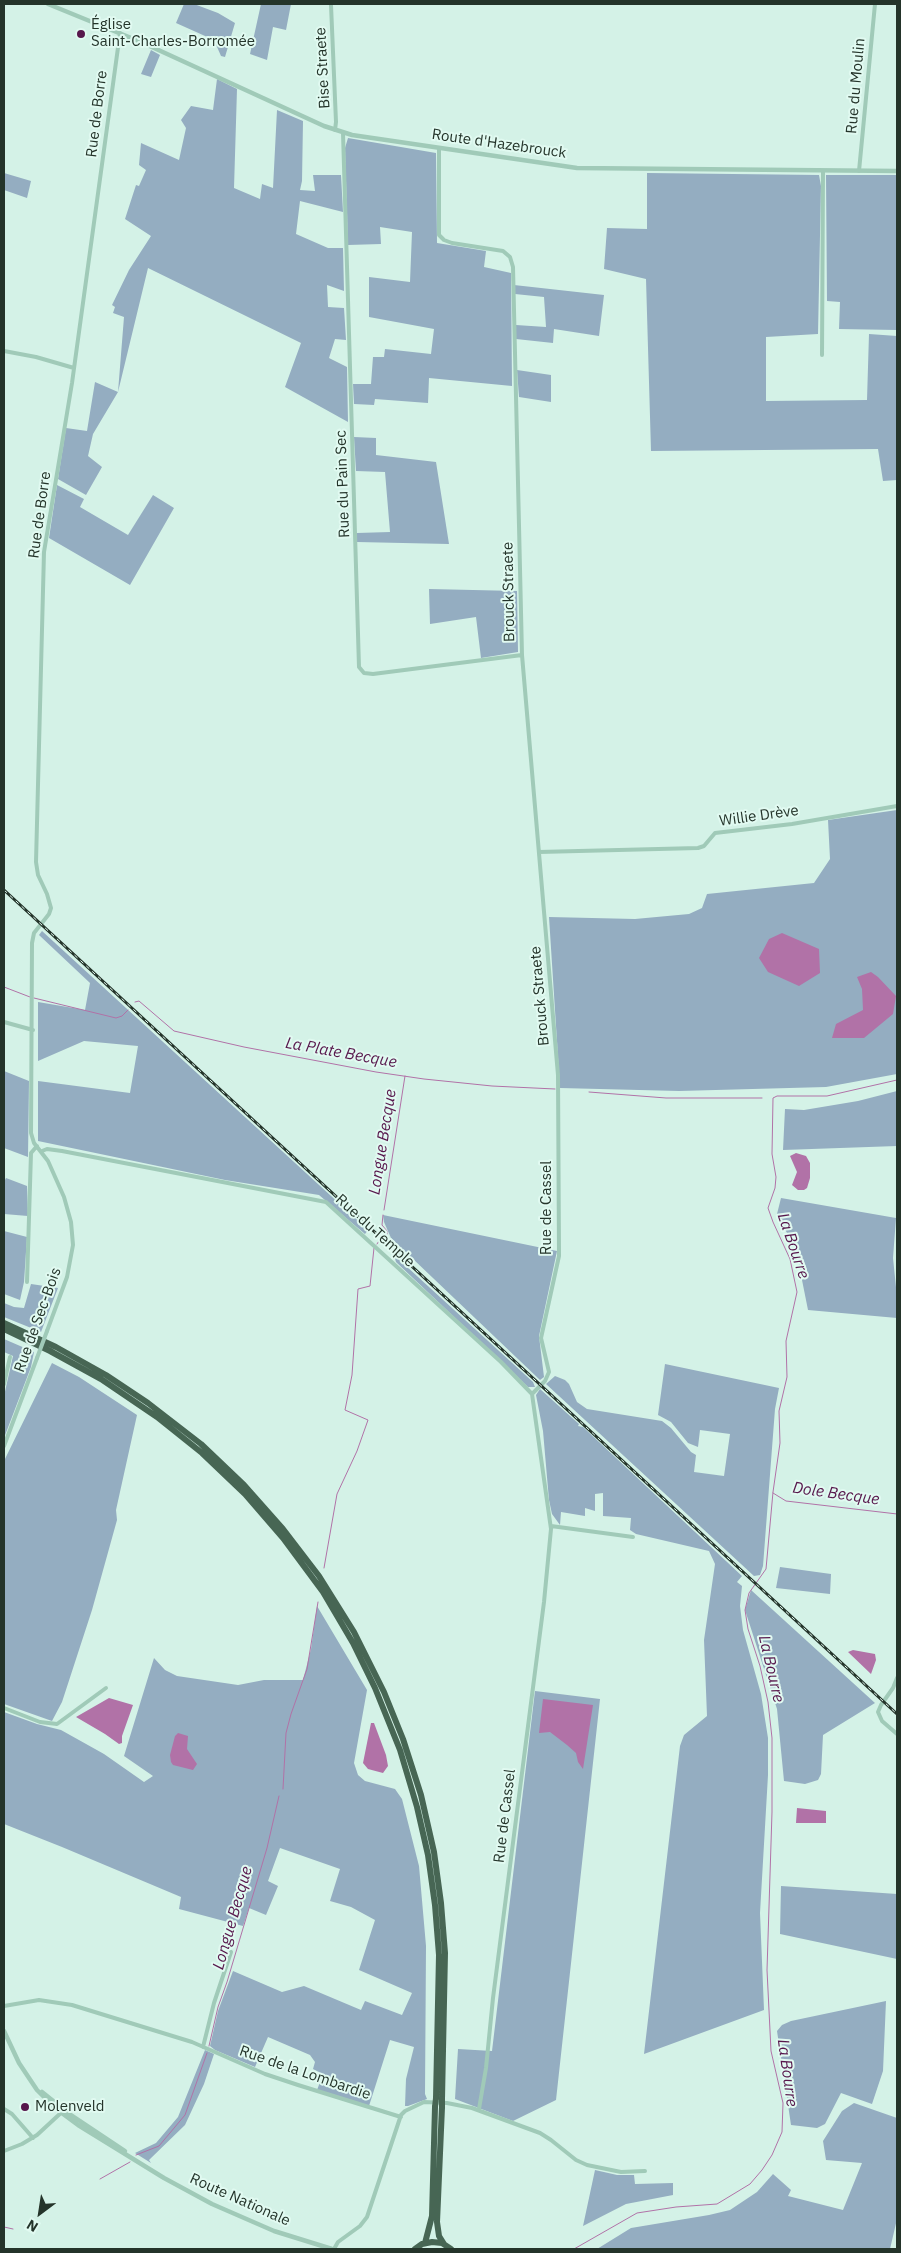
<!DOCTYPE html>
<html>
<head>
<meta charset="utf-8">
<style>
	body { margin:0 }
	#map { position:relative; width:901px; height:2253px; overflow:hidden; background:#d4f2e7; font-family:"IBM Plex Sans",sans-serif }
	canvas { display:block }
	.frame { position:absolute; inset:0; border:5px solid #24342a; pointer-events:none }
	.north { position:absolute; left:15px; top:2188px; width:50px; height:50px; -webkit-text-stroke:4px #e1faf1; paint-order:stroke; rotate:211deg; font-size:14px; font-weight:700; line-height:20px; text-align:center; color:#24342a }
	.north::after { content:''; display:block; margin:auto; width:18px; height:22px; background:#24342a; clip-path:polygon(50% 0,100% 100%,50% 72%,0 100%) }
</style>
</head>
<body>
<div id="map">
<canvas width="901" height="2253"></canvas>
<div class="frame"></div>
<div class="north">N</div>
</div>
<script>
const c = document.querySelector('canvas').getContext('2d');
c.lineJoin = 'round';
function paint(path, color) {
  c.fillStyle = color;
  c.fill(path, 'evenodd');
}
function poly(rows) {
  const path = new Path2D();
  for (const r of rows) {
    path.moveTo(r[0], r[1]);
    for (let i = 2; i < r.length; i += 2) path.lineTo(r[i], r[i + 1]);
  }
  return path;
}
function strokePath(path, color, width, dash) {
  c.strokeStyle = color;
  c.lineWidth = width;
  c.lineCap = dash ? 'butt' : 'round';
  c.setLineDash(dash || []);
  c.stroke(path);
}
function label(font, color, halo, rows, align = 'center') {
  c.font = font + ' "IBM Plex Sans",sans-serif';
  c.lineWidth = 4;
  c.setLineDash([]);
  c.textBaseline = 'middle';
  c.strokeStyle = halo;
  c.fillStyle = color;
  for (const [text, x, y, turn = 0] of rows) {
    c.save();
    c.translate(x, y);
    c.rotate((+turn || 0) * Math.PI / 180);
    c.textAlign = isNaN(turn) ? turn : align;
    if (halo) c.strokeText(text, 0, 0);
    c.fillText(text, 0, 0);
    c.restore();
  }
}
paint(poly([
	[184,4,194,4,218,13,235,23,225,57,221,56,214,40,176,23],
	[261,4,291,4,286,30,273,27,267,60,250,54],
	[151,50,160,55,151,77,141,74],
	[217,79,237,89,234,188,260,199,262,184,273,188,277,110,303,121,302,181,300,190,315,191,313,175,341,175,343,212,300,201,296,234,328,248,343,248,344,291,327,285,328,307,344,308,346,340,335,339,329,358,347,367,348,422,285,387,301,343,148,268,118,392,93,434,88,456,102,467,86,495,58,479,66,428,87,431,95,382,118,392,124,317,113,313,115,307,112,305,129,270,151,236,125,219,136,185,139,186,146,170,139,165,141,143,179,160,186,128,181,120,191,106,213,110],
	[348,138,436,153,437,243,486,251,484,267,511,273,512,386,429,378,428,403,375,399,374,405,354,404,353,384,371,384,373,357,384,357,385,349,431,354,434,329,369,317,369,277,410,282,412,232,380,227,381,244,348,245,345,148],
	[4,173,31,181,27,198,4,190],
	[647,173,819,175,821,186,818,334,766,337,766,401,867,400,869,334,897,336,897,480,883,481,878,449,651,451,646,279,604,269,607,228,647,229],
	[826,175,897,175,897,330,839,329,840,302,827,301],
	[514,285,604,295,599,336,554,329,553,343,516,339,516,325,546,327,544,297,515,294],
	[517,370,551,375,551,402,519,397],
	[354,437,376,438,376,455,436,462,449,544,357,542,357,533,390,532,385,472,356,471],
	[57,485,84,499,80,507,128,535,153,495,174,508,130,585,49,538],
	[429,589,517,591,518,652,481,658,476,617,430,624],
	[897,810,897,1074,826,1087,679,1091,560,1088,549,917,635,919,689,914,702,908,707,894,814,883,830,859,828,820],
	[42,931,354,1217,368,1230,365,1234,319,1195,225,1180,38,1141,38,1081,130,1093,138,1046,84,1041,38,1061,38,1002,85,1010,90,983,39,935],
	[4,1071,29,1081,28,1157,4,1148],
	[897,1091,897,1146,783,1150,785,1109,804,1110,858,1101],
	[6,1178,27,1186,28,1216,4,1214,4,1231,27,1237,24,1282,20,1300,4,1294,4,1182],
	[781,1198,896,1218,893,1258,897,1297,897,1318,808,1310,796,1250,777,1214],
	[383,1215,557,1251,539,1336,544,1377,540,1380,391,1238,384,1222],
	[394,1255,533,1382,535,1387,528,1387,396,1262],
	[31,1284,58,1288,41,1332,4,1317,4,1303,14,1307,24,1308],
	[4,1339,34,1352,31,1367,4,1438,4,1396,13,1356,4,1352],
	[52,1363,79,1377,137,1415,116,1510,117,1520,92,1610,62,1702,52,1721,4,1704,4,1461],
	[665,1364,779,1388,775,1409,763,1566,760,1575,754,1576,546,1384,555,1376,565,1380,569,1384,577,1402,587,1409,662,1421,671,1428,691,1452,696,1455,694,1472,724,1476,730,1434,700,1430,698,1447,688,1443,671,1422,658,1415],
	[540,1389,579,1424,578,1426,583,1427,742,1576,737,1582,742,1586,740,1606,743,1630,761,1694,768,1738,768,1775,760,1913,764,2010,644,2054,680,1746,684,1735,707,1716,704,1640,715,1564,709,1551,636,1534,630,1530,631,1518,603,1516,603,1493,595,1494,595,1511,585,1508,585,1516,561,1512,560,1525,552,1514,549,1500,543,1431,536,1395],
	[780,1567,831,1574,830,1594,776,1588],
	[751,1590,875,1703,823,1735,821,1774,818,1780,805,1784,784,1781,777,1709,745,1610],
	[317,1606,367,1690,354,1763,358,1775,365,1781,395,1789,402,1799,419,1866,426,1946,425,2094,427,2099,408,2106,405,2106,406,2079,414,2047,390,2040,369,2106,317,2090,322,2077,319,2072,313,2069,315,2062,310,2055,268,2037,255,2067,215,2050,210,2046,218,2011,233,1971,282,1992,304,1986,361,2010,365,2001,402,2015,412,1993,359,1970,375,1920,351,1907,330,1901,340,1869,280,1848,268,1881,278,1886,266,1915,249,1908,243,1926,179,1909,181,1897,62,1847,4,1824,4,1712,37,1724,61,1730,104,1754,144,1782,153,1776,124,1756,154,1658,165,1670,177,1676,238,1685,264,1680,303,1680,311,1649],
	[535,1691,600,1699,556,2100,513,2121,455,2099,458,2049,492,2051],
	[781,1886,897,1894,897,1959,780,1934],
	[886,2001,883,2071,872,2104,841,2093,825,2124,817,2128,791,2125,777,2031,782,2025,791,2021],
	[205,2050,214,2054,204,2084,185,2125,149,2160,151,2163,135,2153,156,2143,178,2117],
	[854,2103,897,2118,897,2219,890,2249,597,2249,631,2228,709,2215,730,2210,757,2192,773,2174,791,2190,788,2196,843,2210,862,2163,826,2160,823,2141,842,2111],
	[595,2170,617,2175,634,2175,635,2184,673,2183,673,2195,626,2204,583,2226]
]), '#94adc1');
paint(poly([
	[782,933,819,949,820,973,799,986,768,972,759,958,769,939],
	[871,972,878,977,896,996,893,1014,864,1038,832,1038,836,1024,863,1010,862,989,857,977],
	[796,1153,806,1156,810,1163,810,1178,807,1188,804,1190,798,1190,792,1185,797,1172,790,1156],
	[853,1650,875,1654,876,1660,871,1674,848,1652],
	[109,1698,133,1705,122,1736,122,1743,119,1744,105,1734,76,1717],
	[543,1699,593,1705,583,1769,578,1762,576,1753,567,1745,550,1732,539,1733],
	[371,1723,374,1723,386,1755,388,1766,383,1773,368,1769,363,1763],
	[178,1733,188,1736,187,1749,197,1764,193,1770,173,1765,171,1762,170,1755,175,1736],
	[797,1808,826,1811,826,1823,796,1823]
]), '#b172a7');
strokePath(poly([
	[4,987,30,997],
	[34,998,116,1018,122,1016,128,1010],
	[135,1002,139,1001,174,1031,244,1047,376,1072,424,1079,492,1086,555,1089],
	[589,1092,666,1098,762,1098],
	[384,1210,405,1076],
	[383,1215,382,1225,387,1231,387,1234],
	[377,1244,379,1241],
	[773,1493,786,1501,897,1514],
	[324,1568,337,1494,357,1451,368,1420,345,1410,352,1375,358,1289,370,1286,374,1248],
	[283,1789,286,1733,291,1714,307,1669,318,1602],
	[209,2046,218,2007,227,1982,267,1848,279,1796],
	[136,2155,159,2146,185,2115,207,2053],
	[100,2179,130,2162],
	[4,2227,13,2229],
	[574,2249,637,2213,676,2207,717,2204,750,2184,762,2170,772,2155,782,2132,783,2103,771,2051,767,1970,772,1812,772,1738,768,1702,760,1666,748,1629,745,1610,749,1593,766,1569,773,1492,780,1443,779,1411,787,1377,786,1341,797,1292,790,1259,773,1222,768,1208,775,1188,776,1177,772,1154,773,1098,777,1096,827,1096,897,1080]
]), '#b172a7', 1);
strokePath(poly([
	[331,5,336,122,335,130],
	[343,133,359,667,364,673,373,674,522,655],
	[439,148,439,235,444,240,452,243,503,251,510,257,513,267,522,655,558,1075,559,1256,541,1338,549,1372,545,1381,532,1394],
	[859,171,875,4],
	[4,351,36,357,74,368],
	[822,355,823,171],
	[539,852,698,848,704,846,715,833,792,824,897,806],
	[4,1022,33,1030],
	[42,1151,47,1149,62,1151,326,1202,501,1362,532,1394],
	[27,1282,31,1153,37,1146],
	[47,1331,67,1277,73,1245,71,1222,64,1197,48,1161,34,1143,31,1133,32,943,34,933,49,914,51,908,47,894,38,875,36,862,44,552,72,383,120,33],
	[4,1384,10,1357],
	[4,1446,37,1358],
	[551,1526,633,1537],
	[897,1678,893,1688,881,1705,878,1712,882,1721,897,1734],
	[4,1708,40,1722,57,1724,106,1688],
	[4,2006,39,2000,72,2005,192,2042,265,2074,298,2085,401,2117],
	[203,2047,214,2003,231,1952],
	[4,2109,12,2114,33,2138],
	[479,2109,486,2068,493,1998,544,1602,551,1529,532,1394],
	[4,2151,22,2144,37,2135,63,2111],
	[334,2249,338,2242,360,2226,367,2217,401,2115,405,2111,424,2102,447,2103,472,2108,540,2133,551,2140,576,2160,587,2165,621,2172,645,2171]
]), '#a0cab8', 4);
strokePath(poly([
	[48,4,141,42,324,126,352,135,577,168,897,171],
	[4,2031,19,2063,37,2090,55,2108,78,2125,164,2178,212,2204,274,2231,332,2249],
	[42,2092,68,2113,125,2151]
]), '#a0cab8', 4.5);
strokePath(poly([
	[4,1323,56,1347,106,1375,148,1403,201,1444,244,1485,283,1529,319,1576,354,1632,384,1692,403,1739,421,1795,434,1852,441,1903,445,1953,442,2099],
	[4,1329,50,1351,101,1379,157,1417,202,1453,245,1494,283,1538,323,1592,353,1643,375,1688,400,1750,417,1807,428,1855,435,1905,439,1955,436,2098],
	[442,2107,437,2222,439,2236,444,2244],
	[425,2243,432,2216,435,2107],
	[415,2249,422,2244,432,2242,442,2243,451,2249]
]), '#476654', 6);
const rail = poly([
	[4,890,897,1714]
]);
strokePath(rail, '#24342a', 3);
strokePath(rail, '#e1faf1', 1, [4]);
strokePath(poly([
	[37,1358,47,1331]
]), '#a0cab8', 4);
strokePath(poly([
	[435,2107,436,2098],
	[442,2107,442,2099]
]), '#476654', 6);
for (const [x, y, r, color] of [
	[81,34,5,"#57174c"],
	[25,2107,5,"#57174c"]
]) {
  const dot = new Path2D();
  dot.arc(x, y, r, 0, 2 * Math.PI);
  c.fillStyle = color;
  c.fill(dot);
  strokePath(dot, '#e1faf1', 2);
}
label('15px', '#24342a', '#e1faf1', [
	["Église",91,25],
	["Saint-Charles-Borromée",91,42],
	["Molenveld",35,2107]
], 'left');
label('15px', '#24342a', '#e1faf1', [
	["Bise Straete",323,68,-93],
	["Rue du Moulin",856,86,-85],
	["Rue de Borre",97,114,-83],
	["Route d'Hazebrouck",499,144,8],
	["Rue du Pain Sec",343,484,-92],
	["Rue de Borre",40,515,-82],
	["Brouck Straete",509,592,-91],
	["Willie Drève",759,816,-8],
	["Brouck Straete",540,996,-95],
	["Rue de Cassel",547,1208,-90],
	["Rue du Temple",375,1231,42],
	["Rue de Sec-Bois",38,1320,-70],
	["Rue de Cassel",505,1816,-83],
	["Rue de la Lombardie",305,2073,19],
	["Route Nationale",240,2200,24]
]);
label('italic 16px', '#57174c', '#e1faf1', [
	["La Plate Becque",341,1053,10],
	["Longue Becque",383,1142,-81],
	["La Bourre",793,1246,71],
	["Dole Becque",836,1494,8],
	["La Bourre",771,1669,77],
	["Longue Becque",233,1918,-74],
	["La Bourre",787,2073,82]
]);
</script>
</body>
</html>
